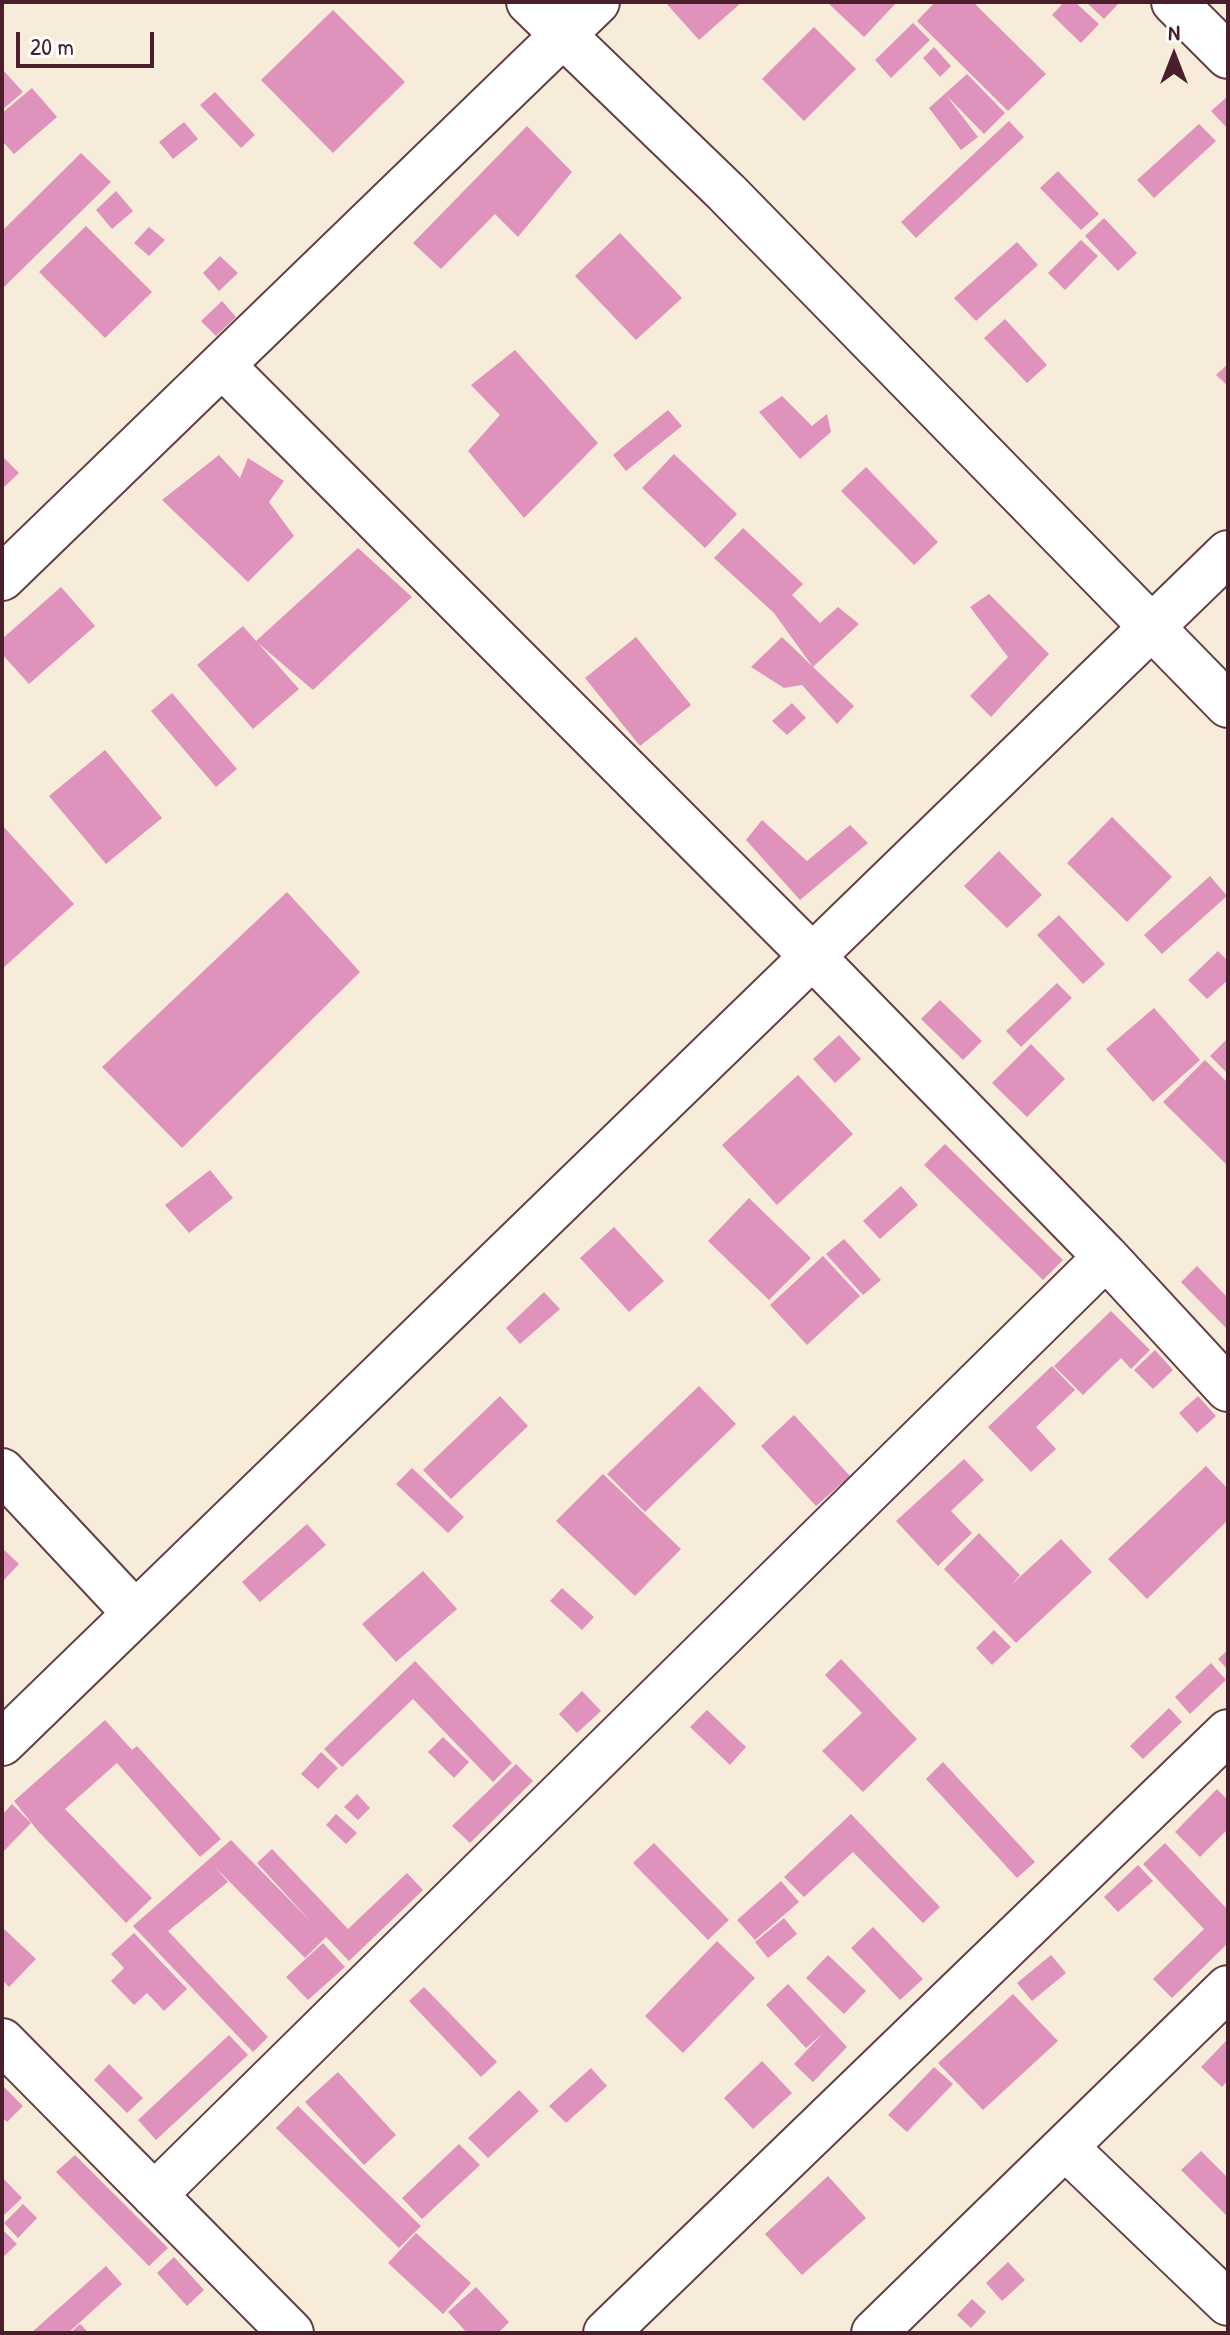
<!DOCTYPE html>
<html>
<head>
<meta charset="utf-8">
<style>
	body { margin:0 }
	#map { position:relative; width:1230px; height:2335px; overflow:hidden; background:#f7ecda; font-family:"Patrick Hand",sans-serif }
	canvas { display:block }
	.frame { position:absolute; inset:0; border:4px solid #4a1f2b; pointer-events:none }
	.north { position:absolute; left:1134px; top:16px; width:80px; height:80px; -webkit-text-stroke:6px #fff; paint-order:stroke; rotate:0deg; font-size:22px; font-weight:700; line-height:32px; text-align:center; color:#4a1f2b }
	.north::after { content:''; display:block; margin:auto; width:28px; height:36px; background:#4a1f2b; clip-path:polygon(50% 0,100% 100%,50% 72%,0 100%) }
	.scale { position:absolute; left:16px; top:32px; width:138px; height:36px; box-sizing:border-box; border:4px solid #4a1f2b; border-top:0; padding-left:10px; font-size:24px; line-height:28px; white-space:nowrap; color:#4a1f2b; -webkit-text-stroke:6px #fff; paint-order:stroke }
</style>
</head>
<body>
<div id="map">
<canvas width="1230" height="2335"></canvas>
<div class="frame"></div>
<div class="north">N</div>
<div class="scale">20 m</div>
</div>
<script>
const c = document.querySelector('canvas').getContext('2d');
c.lineJoin = 'round';
function paint(path, color) {
  c.fillStyle = color;
  c.fill(path, 'evenodd');
}
function poly(rows) {
  const path = new Path2D();
  for (const r of rows) {
    path.moveTo(r[0], r[1]);
    for (let i = 2; i < r.length; i += 2) path.lineTo(r[i], r[i + 1]);
  }
  return path;
}
function strokePath(path, color, width, dash) {
  c.strokeStyle = color;
  c.lineWidth = width;
  c.lineCap = dash ? 'butt' : 'round';
  c.setLineDash(dash || []);
  c.stroke(path);
}
paint(poly([
	[665,2,742,2,699,40],
	[827,2,897,2,864,37],
	[935,2,973,2,1046,74,1008,111,917,21],
	[1064,2,1075,2,1099,24,1081,43,1052,15],
	[1086,2,1120,2,1104,19],
	[333,10,405,82,333,153,261,80],
	[913,23,930,40,891,78,875,60],
	[814,27,856,69,804,121,762,79],
	[934,47,951,66,940,77,923,58],
	[2,69,23,92,2,110],
	[967,74,1005,113,984,134,946,95,978,137,961,150,929,108],
	[32,88,57,117,14,154,2,141,2,113],
	[215,92,255,135,241,148,200,105],
	[1228,96,1228,129,1211,111],
	[1009,121,1024,137,916,238,901,222],
	[184,122,198,139,173,159,159,142],
	[1199,124,1216,141,1154,198,1137,180],
	[527,126,572,172,518,237,495,214,441,269,413,243],
	[81,153,111,182,2,289,2,231],
	[1058,171,1099,214,1081,230,1040,188],
	[116,191,133,211,112,229,96,210],
	[1104,218,1137,253,1118,271,1085,236],
	[86,226,152,292,105,338,39,272],
	[149,227,165,240,149,256,134,243],
	[620,233,682,298,636,340,575,276],
	[1081,240,1098,256,1065,290,1048,273],
	[1017,242,1038,265,976,321,954,298],
	[220,256,238,273,219,291,203,273],
	[222,301,236,317,216,336,201,321],
	[1005,319,1047,365,1027,383,984,338],
	[515,350,598,443,524,518,468,451,500,415,471,385],
	[1228,364,1228,386,1216,375],
	[782,396,812,426,827,414,831,432,800,459,759,412],
	[668,410,682,426,626,471,613,455],
	[674,454,737,514,705,548,642,488],
	[219,455,240,478,248,458,284,481,269,502,294,536,248,582,162,500],
	[2,456,19,473,2,489],
	[866,467,938,542,914,565,841,491],
	[743,528,803,584,792,595,820,623,838,607,859,624,813,667,854,706,837,724,802,685,784,688,751,667,782,637,813,667,774,613,714,558],
	[358,548,412,597,313,690,258,643,299,689,253,729,197,665,243,626,256,641],
	[61,587,95,626,29,684,2,654,2,639],
	[989,594,1049,654,991,717,970,696,1008,657,970,607],
	[636,637,691,705,640,746,585,678],
	[172,693,237,769,216,787,151,711],
	[792,703,806,718,787,735,772,721],
	[105,750,162,818,106,864,49,796],
	[1112,817,1172,877,1127,922,1067,863],
	[762,820,807,861,850,825,868,843,800,900,746,840],
	[2,825,74,904,2,969],
	[999,851,1042,895,1007,928,964,886],
	[1210,876,1227,896,1162,954,1144,935],
	[287,892,360,972,182,1148,102,1067],
	[1059,915,1105,964,1083,984,1037,935],
	[1218,951,1228,961,1228,980,1207,999,1188,980],
	[1057,983,1072,998,1021,1047,1006,1031],
	[940,1000,982,1041,963,1060,921,1019],
	[1154,1008,1200,1060,1153,1102,1106,1049],
	[839,1035,861,1059,835,1083,813,1059],
	[1228,1038,1228,1074,1210,1056],
	[1031,1044,1065,1079,1027,1117,992,1083],
	[1205,1060,1228,1083,1228,1166,1163,1102],
	[798,1075,853,1134,777,1205,722,1145],
	[945,1144,1063,1260,1043,1280,924,1165],
	[210,1170,233,1198,189,1233,165,1205],
	[901,1186,918,1205,880,1239,863,1221],
	[749,1198,811,1258,769,1300,708,1241],
	[614,1227,664,1281,629,1312,580,1258],
	[844,1239,881,1280,863,1295,826,1254],
	[823,1256,860,1296,807,1345,770,1305],
	[1197,1266,1228,1298,1228,1330,1181,1282],
	[544,1292,560,1309,520,1344,506,1328],
	[1111,1311,1150,1350,1131,1369,1121,1358,1083,1395,1054,1366],
	[1155,1350,1173,1370,1153,1389,1134,1370],
	[1052,1366,1075,1390,1036,1427,1056,1449,1031,1472,988,1427],
	[699,1386,736,1424,645,1512,607,1474],
	[500,1396,528,1426,451,1499,423,1470],
	[1198,1396,1216,1416,1197,1433,1179,1413],
	[794,1415,850,1476,816,1506,761,1446],
	[964,1459,984,1480,951,1511,972,1533,938,1566,896,1521],
	[1206,1466,1228,1489,1228,1520,1147,1599,1108,1559],
	[412,1468,464,1517,448,1533,396,1484],
	[603,1474,681,1549,635,1596,556,1521],
	[307,1524,326,1545,260,1602,242,1582],
	[979,1533,1020,1575,1011,1585,1061,1539,1092,1572,1016,1643,944,1569],
	[2,1548,19,1564,2,1582],
	[423,1571,457,1609,396,1662,362,1624],
	[562,1588,594,1617,582,1630,550,1601],
	[994,1630,1011,1647,992,1665,976,1648],
	[1228,1650,1228,1670,1218,1659],
	[841,1659,917,1739,863,1792,822,1751,862,1713,825,1675],
	[415,1661,512,1763,493,1782,413,1699,342,1767,324,1749],
	[1211,1663,1226,1680,1190,1714,1175,1697],
	[582,1691,601,1711,577,1733,559,1714],
	[1169,1708,1182,1722,1143,1759,1130,1746],
	[707,1710,746,1747,730,1765,690,1727],
	[105,1720,132,1750,137,1746,221,1839,200,1857,117,1763,65,1809,152,1898,126,1923,38,1831,14,1801],
	[443,1737,469,1762,454,1778,428,1752],
	[321,1752,338,1768,318,1789,301,1774],
	[943,1762,1035,1862,1017,1878,926,1779],
	[516,1764,533,1781,470,1843,452,1826],
	[1217,1789,1228,1800,1228,1829,1200,1857,1175,1832],
	[357,1794,370,1808,358,1820,344,1807],
	[12,1804,31,1823,2,1853,2,1815],
	[336,1814,357,1833,346,1844,326,1825],
	[851,1814,940,1907,923,1923,853,1852,804,1897,784,1877],
	[231,1840,313,1924,257,1863,272,1849,348,1929,407,1873,423,1890,349,1961,326,1937,305,1958,215,1867,228,1882,168,1931,268,2037,253,2052,133,1926],
	[654,1843,729,1920,708,1940,633,1863],
	[1165,1843,1228,1910,1228,1943,1172,1998,1153,1979,1204,1929,1143,1864],
	[1138,1865,1153,1881,1118,1912,1104,1897],
	[781,1881,799,1902,755,1940,737,1920],
	[784,1918,797,1934,768,1958,755,1942],
	[2,1927,36,1959,9,1987,2,1980],
	[873,1927,923,1979,900,2000,851,1948],
	[134,1933,187,1989,164,2011,147,1993,134,2005,111,1981,124,1968,111,1954],
	[717,1941,755,1978,683,2053,645,2016],
	[323,1943,345,1967,308,2000,286,1977],
	[828,1955,866,1991,844,2014,806,1978],
	[1051,1955,1066,1973,1032,2001,1017,1983],
	[788,1984,847,2047,813,2082,794,2064,823,2033,806,2048,766,2005],
	[424,1987,497,2062,481,2077,409,2001],
	[1013,1994,1058,2041,983,2110,938,2063],
	[229,2035,248,2055,156,2140,138,2120],
	[1228,2039,1228,2080,1222,2087,1201,2067],
	[762,2061,792,2093,753,2129,724,2098],
	[109,2064,143,2098,127,2113,94,2080],
	[934,2067,953,2084,907,2132,888,2115],
	[591,2068,607,2086,566,2123,549,2106],
	[338,2072,396,2135,364,2165,305,2102],
	[2,2085,23,2106,7,2122,2,2117],
	[519,2090,539,2111,488,2158,468,2138],
	[298,2106,421,2226,399,2248,276,2128],
	[459,2144,480,2165,422,2219,402,2198],
	[1201,2151,1228,2178,1228,2217,1181,2170],
	[75,2155,168,2248,149,2266,56,2172],
	[828,2176,866,2218,802,2275,765,2234],
	[2,2177,22,2198,2,2217],
	[23,2204,37,2218,18,2238,4,2223],
	[2,2229,17,2244,2,2258],
	[416,2233,471,2283,443,2314,388,2263],
	[174,2257,204,2290,187,2306,157,2273],
	[1008,2262,1025,2280,1002,2301,986,2283],
	[106,2266,122,2284,68,2333,31,2333],
	[476,2287,509,2322,498,2333,467,2333,448,2312],
	[972,2299,986,2312,971,2328,957,2315],
	[80,2324,89,2333,70,2333]
]), '#de92bc');
const minor = poly([
	[1174,2,1228,56],
	[222,365,812,956,1106,1257,1228,1389],
	[2,578,597,2],
	[2,1471,135,1613],
	[2,1743,1228,553],
	[2,2041,291,2333],
	[1065,2147,1228,2303],
	[154,2195,1106,1257],
	[606,2333,1228,1732],
	[874,2333,1228,1988]
]);
const tertiary = poly([
	[529,2,726,192,1228,705]
]);
strokePath(minor, '#643e45', 48);
strokePath(tertiary, '#643e45', 48);
strokePath(minor, '#fff', 44);
strokePath(tertiary, '#fff', 44);
</script>
</body>
</html>
